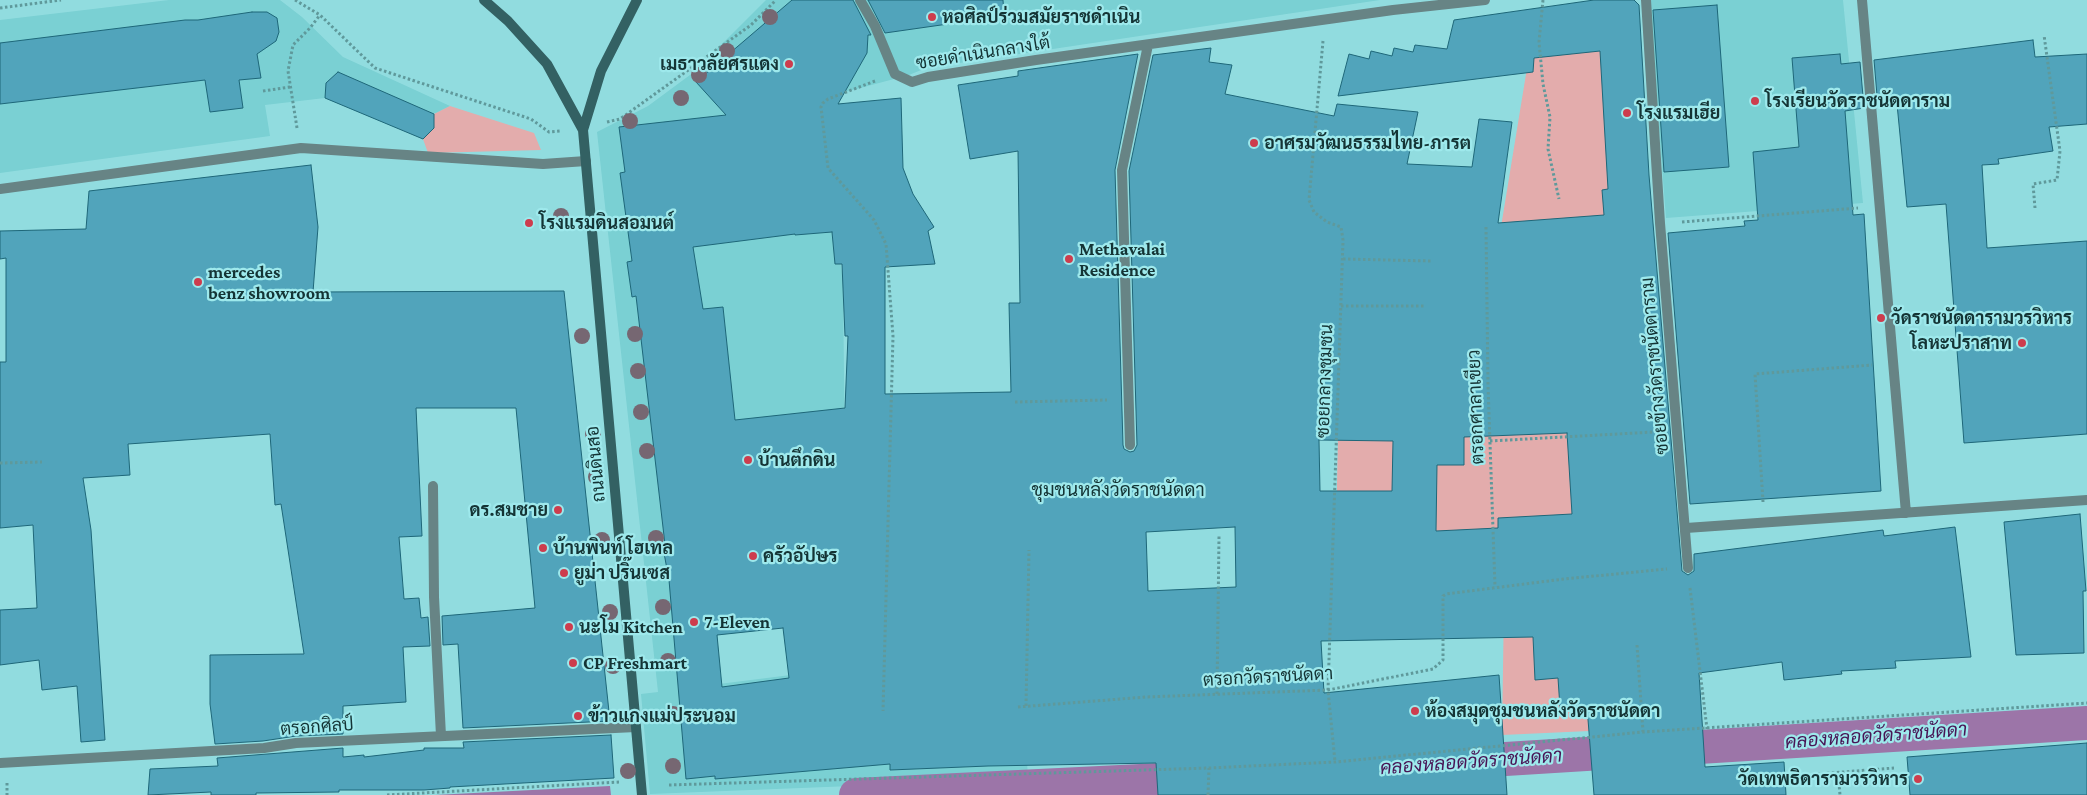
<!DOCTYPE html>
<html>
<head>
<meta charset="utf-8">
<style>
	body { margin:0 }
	canvas { display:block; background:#91dcdf }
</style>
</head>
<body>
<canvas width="2087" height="795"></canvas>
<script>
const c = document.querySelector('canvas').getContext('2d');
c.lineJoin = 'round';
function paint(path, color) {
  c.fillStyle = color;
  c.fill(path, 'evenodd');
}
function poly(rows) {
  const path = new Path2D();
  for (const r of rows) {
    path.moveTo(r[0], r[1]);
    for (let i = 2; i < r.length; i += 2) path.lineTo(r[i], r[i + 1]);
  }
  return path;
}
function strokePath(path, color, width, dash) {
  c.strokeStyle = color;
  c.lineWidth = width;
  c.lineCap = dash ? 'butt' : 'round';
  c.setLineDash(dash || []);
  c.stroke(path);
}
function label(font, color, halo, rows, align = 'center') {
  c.font = font + ' "Crimson Pro",Sarabun,serif';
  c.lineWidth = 4.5;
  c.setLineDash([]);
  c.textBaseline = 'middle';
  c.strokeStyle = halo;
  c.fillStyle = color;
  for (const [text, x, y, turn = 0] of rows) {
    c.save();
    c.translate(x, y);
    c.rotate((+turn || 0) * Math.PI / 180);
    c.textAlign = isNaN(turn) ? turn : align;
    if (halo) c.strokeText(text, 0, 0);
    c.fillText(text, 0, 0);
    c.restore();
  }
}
paint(poly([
	[169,0,280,0,302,17,343,57,450,106,434,114,434,128,423,139,325,98,265,105,270,136,0,173,0,20],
	[766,0,1380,0,926,68,909,75,819,99,822,149,843,279,846,572,716,585,719,684,1021,646,1028,779,650,794,641,694,658,692,597,132,648,106,694,72],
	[1649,0,1843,0,1863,203,1666,218]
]), '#7ad0d3');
paint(poly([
	[1536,13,1613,26,1640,300,1501,227],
	[450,106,534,133,541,150,428,153,423,139,434,128,434,114],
	[1340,329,1577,427,1589,731,1502,735,1505,536,1336,538]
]), '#e3acac');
paint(poly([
	[610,786,611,795,435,795]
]), '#9c75a8');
strokePath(poly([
	[1457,762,2087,723],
	[856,795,1202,778]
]), '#9c75a8', 34);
const building = poly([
	[792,0,853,0,871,35,868,35,867,53,838,104,901,98,903,168,913,194,934,227,928,231,935,264,885,267,885,394,1011,392,1009,303,1020,303,1018,151,970,159,958,85,1018,76,1018,71,1138,54,1115,170,1123,445,1124,449,1130,452,1134,451,1137,445,1129,171,1153,55,1211,48,1209,62,1232,65,1225,94,1334,116,1337,104,1418,112,1407,164,1472,167,1479,119,1512,122,1498,223,1604,215,1602,190,1608,189,1600,51,1534,58,1533,72,1338,96,1349,54,1369,59,1371,51,1392,56,1394,48,1413,52,1415,45,1447,49,1454,20,1594,0,1634,0,1639,5,1649,175,1682,571,1688,575,1694,571,1694,554,1883,530,1884,536,1955,527,1971,657,1895,661,1896,668,1841,671,1842,674,1784,680,1782,662,1699,673,1705,767,1784,762,1786,795,1594,795,1587,707,1560,708,1558,678,1535,680,1533,637,1321,641,1324,693,1499,675,1507,795,1158,795,1156,763,988,766,890,770,890,764,715,779,715,776,686,779,669,580,664,553,666,553,636,296,632,297,627,262,632,261,620,173,625,172,619,127,726,115,696,82,792,0],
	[832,232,835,264,842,264,845,336,848,336,845,408,735,420,723,307,703,309,693,247,795,234,795,235,832,232],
	[1567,433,1572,514,1498,518,1498,528,1436,531,1437,465,1464,465,1464,437,1567,433],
	[1319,440,1393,441,1392,491,1320,491,1319,440],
	[1235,527,1236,587,1148,591,1146,532,1235,527],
	[783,628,789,678,722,687,717,635,783,628],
	[868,0,1003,0,1004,16,885,33,868,0],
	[1717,5,1729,167,1664,172,1653,10,1717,5],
	[252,12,267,12,277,18,279,32,276,41,257,54,261,78,239,80,243,108,210,112,205,80,0,104,0,43,185,20,198,20,252,12],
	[2033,40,2035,57,2087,54,2087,124,2049,127,2053,151,1998,159,1999,164,1982,165,1987,248,2087,241,2087,434,1964,443,1946,204,1907,207,1897,104,1878,107,1874,60,2033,40],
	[1840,54,1841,64,1860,62,1864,108,1845,111,1853,215,1864,214,1881,491,1690,504,1668,233,1745,226,1744,221,1758,220,1753,152,1799,147,1792,58,1840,54],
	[338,72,434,114,434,128,423,139,325,98,326,83,338,72],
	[311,165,318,227,313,292,564,291,610,721,463,728,458,644,443,645,442,616,535,608,516,408,416,408,422,536,399,537,404,599,419,598,421,618,428,617,430,646,403,647,406,702,343,706,343,734,296,736,263,741,215,744,210,704,210,655,304,654,281,504,275,505,270,434,128,444,130,475,83,478,91,530,105,740,81,742,77,686,42,690,39,660,0,665,0,610,37,608,33,525,0,528,0,362,6,362,6,258,0,259,0,231,86,229,89,191,311,165],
	[2080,514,2086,591,2083,591,2084,653,2016,655,2004,522,2080,514],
	[611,735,614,778,450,787,450,788,424,790,339,790,339,792,256,793,256,795,211,795,211,792,148,795,150,769,218,766,217,758,343,748,343,757,364,755,364,757,424,750,424,748,464,748,463,742,611,735],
	[2087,743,2087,795,1910,795,1907,757,2087,743]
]);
paint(building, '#51a4bb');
strokePath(building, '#1e6779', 1);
strokePath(poly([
	[295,0,320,15,375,68,531,119,549,132,560,131],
	[1543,0,1539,42,1543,84,1550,117,1548,149,1559,199],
	[0,8,61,0],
	[1323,41,1309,200,1314,212,1327,222,1341,227,1343,240,1328,690,1335,762],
	[875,81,828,99,823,103,821,107,828,168,874,220,886,244,893,336,883,711],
	[263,91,290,87],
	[607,122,620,119,751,25,776,0],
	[297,128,288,71,293,45,310,28,320,15],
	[2035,208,2033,184,2057,180,2060,151,2044,35],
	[1682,222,1858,208],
	[1486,227,1488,385,1495,587],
	[1343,259,1431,261],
	[1341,306,1426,306],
	[1015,402,1107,400],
	[1490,441,1654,432],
	[0,463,42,462],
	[1763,502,1755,374,1872,365],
	[1690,588,1707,729],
	[1637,645,1643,732],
	[1217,694,1219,536],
	[1026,706,1029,550],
	[1018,707,1146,697,1328,690,1433,669,1443,660,1443,596,1446,594,1564,579,1667,569],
	[1838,772,1840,795],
	[1792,776,1894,768],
	[7,783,7,795],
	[669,785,1209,768,1335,762,1643,732,2087,703],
	[387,795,619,782],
	[1208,795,1209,768]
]), '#5f999b', 3, [2.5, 2.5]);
strokePath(poly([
	[1862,0,1906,513],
	[0,189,301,148,543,164,586,161],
	[1686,528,2087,500]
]), '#678485', 10);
strokePath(poly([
	[860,0,875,26,895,74,912,82,928,77,1036,60,1393,10,1485,0],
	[1646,0,1660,223,1688,568],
	[1130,445,1122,170,1148,45],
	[433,486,434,597,441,736],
	[0,763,264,748,296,743,636,727]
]), '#678485', 10);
strokePath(poly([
	[484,0,508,21,547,64,583,130],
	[637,0,601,71,583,130,642,795]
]), '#336163', 10);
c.fillStyle = '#766772';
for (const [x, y] of [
	[770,17],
	[727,51],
	[699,75],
	[681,98],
	[630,121],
	[561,216],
	[635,334],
	[582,336],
	[638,371],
	[641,412],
	[593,434],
	[647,451],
	[596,477],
	[656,538],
	[602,540],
	[663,607],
	[610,612],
	[668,661],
	[613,666],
	[673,714],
	[673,766],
	[628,771]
]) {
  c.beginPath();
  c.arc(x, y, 8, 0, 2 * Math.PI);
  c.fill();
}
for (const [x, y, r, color] of [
	[932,17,5,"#cd3d4e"],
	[789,64,5,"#cd3d4e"],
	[1755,101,5,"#cd3d4e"],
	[1627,113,5,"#cd3d4e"],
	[1254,143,5,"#cd3d4e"],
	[529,223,5,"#cd3d4e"],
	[1069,259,5,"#cd3d4e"],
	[198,282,5,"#cd3d4e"],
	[1881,318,5,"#cd3d4e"],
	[2022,343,5,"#cd3d4e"],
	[748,460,5,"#cd3d4e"],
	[558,510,5,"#cd3d4e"],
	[543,548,5,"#cd3d4e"],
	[753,556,5,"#cd3d4e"],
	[564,573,5,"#cd3d4e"],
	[694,622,5,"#cd3d4e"],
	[569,627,5,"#cd3d4e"],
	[573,663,5,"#cd3d4e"],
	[1415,711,5,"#cd3d4e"],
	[578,716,5,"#cd3d4e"],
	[1918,779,5,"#cd3d4e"]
]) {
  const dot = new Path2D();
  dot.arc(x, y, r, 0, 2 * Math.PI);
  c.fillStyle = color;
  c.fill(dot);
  strokePath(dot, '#9ee9ec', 2);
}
label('bold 18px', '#143435', '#9ee9ec', [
	["หอศิลป์ร่วมสมัยราชดำเนิน",942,17],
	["เมธาวลัยศรแดง",779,64,"right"],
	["โรงเรียนวัดราชนัดดาราม",1765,101],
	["โรงแรมเฮีย",1637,113],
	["อาศรมวัฒนธรรมไทย-ภารต",1264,143],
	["โรงแรมดินสอมนต์",539,223],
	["Methavalai",1079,249],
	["Residence",1079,270],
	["mercedes",208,272],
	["benz showroom",208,293],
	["วัดราชนัดดารามวรวิหาร",1891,318],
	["โลหะปราสาท",2012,343,"right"],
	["บ้านตึกดิน",758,460],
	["ดร.สมชาย",548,510,"right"],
	["บ้านพินท์ โฮเทล",553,548],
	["ครัวอัปษร",763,556],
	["ยูม่า ปริ๊นเซส",574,573],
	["7-Eleven",704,622],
	["นะโม Kitchen",579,627],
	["CP Freshmart",583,663],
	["ห้องสมุดชุมชนหลังวัดราชนัดดา",1425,711],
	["ข้าวแกงแม่ประนอม",588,716],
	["วัดเทพธิดารามวรวิหาร",1908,779,"right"]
], 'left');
label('18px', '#143435', '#9ee9ec', [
	["ซอยดำเนินกลางใต้",983,53,-9],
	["ซอยข้างวัดราชนัดดาราม",1655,366,-95],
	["ซอยกลางชุมชน",1325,381,-88],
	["ตรอกศาลาเขียว",1476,407,-92],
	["ถนนดินสอ",596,464,-95],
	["ตรอกวัดราชนัดดา",1268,677,-3],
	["ตรอกศิลป์",317,727,-4]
]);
label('19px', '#143435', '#9ee9ec', [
	["ชุมชนหลังวัดราชนัดดา",1118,490]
]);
label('italic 19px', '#481555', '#9ee9ec', [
	["คลองหลอดวัดราชนัดดา",1876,736,-4],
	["คลองหลอดวัดราชนัดดา",1471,762,-4]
]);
</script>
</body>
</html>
